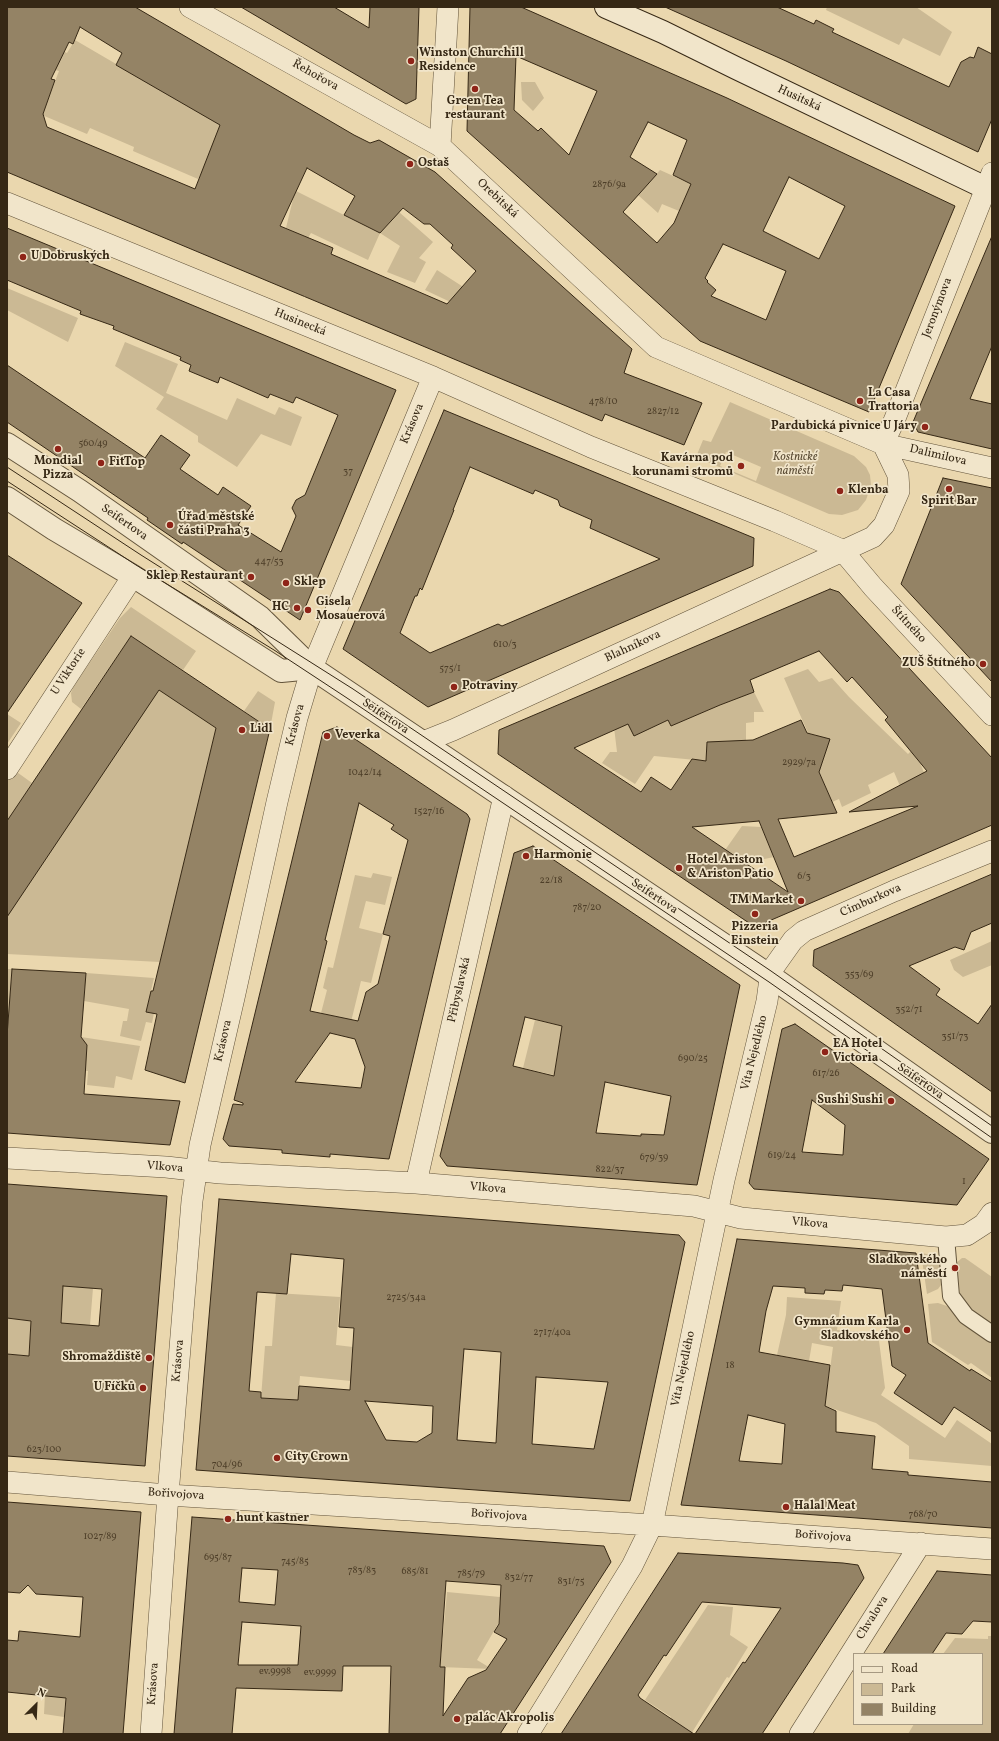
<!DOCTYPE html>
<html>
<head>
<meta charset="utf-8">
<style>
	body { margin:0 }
	#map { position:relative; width:999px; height:1741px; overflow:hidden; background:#ead7ae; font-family:Vollkorn,serif }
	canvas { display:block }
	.frame { position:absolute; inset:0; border:8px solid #362815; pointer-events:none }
	.legend { position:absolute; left:853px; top:1653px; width:130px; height:72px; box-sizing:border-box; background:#f1e5ca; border:1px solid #a69982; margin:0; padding:5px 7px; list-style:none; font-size:12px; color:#362815 }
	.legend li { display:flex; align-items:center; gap:8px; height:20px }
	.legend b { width:20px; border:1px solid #a69982 }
	.north { position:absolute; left:16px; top:1685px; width:40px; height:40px; -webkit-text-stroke:3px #f1e5ca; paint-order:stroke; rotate:24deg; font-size:11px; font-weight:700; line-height:16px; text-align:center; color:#362815 }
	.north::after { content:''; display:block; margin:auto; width:14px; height:18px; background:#362815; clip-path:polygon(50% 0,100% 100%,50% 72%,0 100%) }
</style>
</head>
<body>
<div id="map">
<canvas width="999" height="1741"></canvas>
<div class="frame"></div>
<ul class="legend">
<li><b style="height:5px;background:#f1e5ca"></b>Road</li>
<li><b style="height:11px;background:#cbb994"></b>Park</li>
<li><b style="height:11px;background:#948365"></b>Building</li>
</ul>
<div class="north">N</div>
</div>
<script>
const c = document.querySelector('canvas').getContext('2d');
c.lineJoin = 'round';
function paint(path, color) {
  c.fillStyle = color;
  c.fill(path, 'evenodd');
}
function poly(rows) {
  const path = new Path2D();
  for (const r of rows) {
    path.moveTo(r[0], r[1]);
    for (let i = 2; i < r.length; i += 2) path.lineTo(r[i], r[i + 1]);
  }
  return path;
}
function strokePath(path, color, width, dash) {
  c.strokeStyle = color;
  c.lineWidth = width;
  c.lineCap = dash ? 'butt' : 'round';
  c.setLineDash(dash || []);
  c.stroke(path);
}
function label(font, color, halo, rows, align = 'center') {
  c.font = font + ' Vollkorn,serif';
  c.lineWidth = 3.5;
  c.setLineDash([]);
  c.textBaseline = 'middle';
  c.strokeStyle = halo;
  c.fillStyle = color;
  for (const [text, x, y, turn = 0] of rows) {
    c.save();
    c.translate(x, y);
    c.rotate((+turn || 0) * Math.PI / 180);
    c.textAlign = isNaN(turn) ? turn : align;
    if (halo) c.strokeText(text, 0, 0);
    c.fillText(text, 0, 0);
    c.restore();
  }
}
paint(poly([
	[827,7,916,7,952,32,940,56,903,38,899,45,826,10],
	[7,12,29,37,67,53,75,40,236,134,202,173,198,179,133,151,134,147,90,128,87,134,42,115,59,71,7,57],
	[521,82,535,82,544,98,533,111,522,100],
	[660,170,691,184,679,211,662,204,658,213,638,195],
	[296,191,380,233,399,212,433,242,419,258,426,262,415,283,387,272,400,246,380,233,368,260,311,233,308,238,286,228,293,199],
	[437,270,468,290,461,307,425,290],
	[7,288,78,318,68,342,7,310],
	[125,342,178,364,166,393,227,420,237,398,275,415,279,407,302,417,291,446,261,434,237,467,198,442,198,436,156,409,164,397,115,366],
	[730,402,854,456,866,467,870,475,871,485,866,500,858,510,842,515,829,514,696,457,703,440,711,442],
	[726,452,761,467,756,481,720,466],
	[131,607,196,651,183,670,131,636,81,709,72,702,71,693,74,686,120,618],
	[808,669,819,682,832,678,849,697,908,754,911,751,920,762,927,781,906,800,894,772,868,785,871,793,842,807,839,799,832,802,819,771,816,735,808,733,784,678],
	[159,690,216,728,160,962,7,954,7,903],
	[258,691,275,702,270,729,244,711],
	[754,692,764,712,754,712,754,722,746,723,746,742,707,742,706,761,654,756,635,784,602,763,610,752,617,752,614,727,627,721,634,735,668,720,671,726,720,705],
	[7,714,21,723,7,744],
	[14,770,32,783,7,821,7,780],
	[742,826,761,827,774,857,750,862,748,865,738,858,723,853],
	[373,873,392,877,385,905,366,901,359,928,383,934,371,983,361,981,349,1030,338,1017,321,1013,327,990,323,988,328,967,333,968,355,875,371,878],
	[992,941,992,965,963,977,954,970,950,960],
	[7,969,12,969,7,1036],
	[86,973,154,978,146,1012,154,1013,152,1023,146,1022,141,1041,120,1036,123,1021,127,1021,129,1009,84,1001],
	[535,1020,562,1026,554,1075,523,1068],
	[81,1037,140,1046,132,1080,116,1076,114,1088,87,1085,88,1071,78,1070],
	[921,1253,932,1255,941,1259,944,1281,938,1289,927,1294],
	[962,1258,965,1258,992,1277,992,1326,966,1307,960,1297,956,1263],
	[63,1286,93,1288,90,1325,105,1326,99,1414,61,1323],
	[276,1293,340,1297,336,1345,353,1347,351,1381,300,1376,298,1400,261,1398,265,1346,272,1346],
	[787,1297,841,1301,837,1330,878,1333,885,1388,881,1395,945,1438,957,1420,992,1444,992,1466,909,1459,909,1446,876,1423,825,1406,833,1347,812,1343,809,1361,777,1355,786,1315],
	[938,1303,950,1307,992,1342,992,1378,971,1363,968,1365,932,1342,928,1304],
	[7,1318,31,1321,29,1356,7,1354],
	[447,1592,500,1597,498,1624,477,1660,492,1669,440,1667],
	[708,1605,733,1607,730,1635,748,1647,729,1678,727,1677,725,1680,691,1734,660,1734,671,1717,645,1700],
	[988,1636,992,1636,992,1734,908,1734,914,1724,982,1724,982,1654,943,1654,955,1638,988,1639],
	[46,1675,67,1677,64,1717,44,1714]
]), '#cbb994');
const building = poly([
	[7,7,135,7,354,135,370,143,379,140,435,172,632,349,624,373,702,403,684,445,605,414,602,421,7,172,7,7],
	[80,27,122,53,116,65,220,125,195,189,47,127,43,114,55,80,51,79,69,42,73,44,80,27],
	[307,168,355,196,344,215,380,233,403,208,424,224,430,224,453,245,451,248,476,271,447,304,331,254,333,248,280,226,307,168],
	[241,7,334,7,369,28,370,7,419,7,416,99,406,104,241,7],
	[470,7,521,7,727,98,955,206,869,412,700,341,467,131,470,7],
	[516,56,597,91,569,155,541,128,538,131,514,110,516,56],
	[648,122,687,140,673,175,691,184,674,223,657,243,623,212,657,174,630,157,648,122],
	[789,177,845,206,819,259,763,231,789,177],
	[723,244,786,271,766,320,711,296,716,290,707,282,708,281,705,278,723,244],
	[665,7,777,7,814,24,816,20,834,29,832,32,949,87,961,62,970,57,974,58,978,47,992,54,992,119,978,152,786,61,665,7],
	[7,228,396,390,300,620,183,542,182,544,147,520,148,518,7,422,7,365,145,458,161,435,190,455,180,469,218,495,223,487,251,506,238,525,281,552,296,516,292,508,296,500,305,495,338,415,296,397,293,403,270,394,268,398,220,377,218,383,189,371,191,365,180,360,181,357,113,329,114,326,80,314,81,311,7,280,7,228],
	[992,236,992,346,970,399,992,404,992,449,918,432,913,422,992,236],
	[444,410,754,538,753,566,428,707,343,649,444,410],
	[470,467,533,494,535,490,558,500,560,506,592,520,590,528,660,559,502,626,498,624,430,653,400,633,415,596,417,596,420,588,422,590,454,510,453,510,470,467],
	[943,478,992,488,992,682,901,584,943,478],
	[7,555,82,603,7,713,7,555],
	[830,589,839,592,992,758,992,825,755,927,498,754,499,730,830,589],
	[819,651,847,682,852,677,888,717,885,720,927,771,849,812,918,806,794,857,778,819,837,813,819,772,830,739,807,733,801,720,753,740,707,742,706,761,692,759,671,790,651,777,641,792,574,748,628,724,634,736,668,720,671,726,720,705,754,692,750,680,819,651],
	[759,821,788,892,692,827,759,821],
	[131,636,270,729,185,1083,145,1070,157,1014,146,1012,151,991,153,991,216,728,159,690,7,917,7,821,131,636],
	[337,727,467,814,470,819,389,1159,330,1154,330,1157,282,1153,282,1150,229,1146,223,1139,233,1104,243,1105,243,1103,234,1100,323,732,337,727],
	[359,803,394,825,391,829,408,840,383,934,390,936,378,984,366,992,358,1021,310,1011,327,941,325,940,359,803],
	[330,1033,355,1039,365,1067,361,1088,295,1082,330,1033],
	[533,846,740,985,697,1185,447,1166,440,1156,514,853,533,846],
	[525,1017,562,1026,554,1076,513,1066,525,1017],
	[605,1082,671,1096,664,1135,641,1134,641,1136,596,1133,605,1082],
	[992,874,992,923,971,932,964,950,955,947,909,966,940,989,936,995,978,1024,992,1004,992,1092,813,966,814,950,992,874],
	[12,969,86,973,81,1037,87,1045,84,1094,180,1101,170,1145,7,1133,7,1036,12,969],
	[795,1024,989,1159,957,1205,754,1189,749,1183,782,1029,795,1024],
	[812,1100,845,1125,843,1155,802,1152,812,1100],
	[7,1184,167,1196,145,1466,7,1456,7,1354,29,1356,31,1321,7,1318,7,1184],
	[63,1286,102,1289,99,1326,61,1323,63,1286],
	[219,1199,679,1235,685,1242,630,1501,196,1470,219,1199],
	[291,1254,344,1259,339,1327,354,1328,350,1390,299,1386,298,1400,261,1398,261,1392,249,1391,257,1292,287,1294,291,1254],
	[464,1349,501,1352,496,1443,457,1440,464,1349],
	[536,1377,608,1382,594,1449,532,1444,536,1377],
	[365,1401,433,1406,432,1433,417,1442,386,1440,365,1401],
	[737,1239,916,1253,928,1343,970,1371,971,1369,992,1382,992,1432,954,1407,942,1425,894,1393,906,1375,892,1366,882,1289,843,1285,842,1291,825,1290,824,1294,805,1293,805,1288,773,1286,766,1311,759,1352,830,1365,825,1406,836,1411,836,1432,875,1436,872,1469,908,1472,908,1475,992,1482,992,1528,681,1505,737,1239],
	[748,1415,785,1424,782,1464,739,1461,748,1415],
	[7,1502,141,1512,123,1734,63,1734,66,1698,7,1692,7,1640,18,1641,19,1631,80,1637,83,1597,36,1594,28,1585,20,1593,7,1592,7,1502],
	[192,1517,604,1546,611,1562,500,1734,389,1734,391,1666,343,1666,342,1691,236,1688,232,1734,174,1734,192,1517],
	[242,1568,278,1570,275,1605,239,1602,242,1568],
	[446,1581,501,1585,499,1624,494,1632,507,1639,486,1670,468,1678,443,1716,445,1667,440,1667,446,1581],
	[242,1622,301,1626,298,1665,238,1665,242,1622],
	[678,1553,843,1563,858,1565,864,1578,762,1734,695,1734,743,1662,745,1663,781,1608,702,1602,666,1656,664,1655,638,1695,640,1698,694,1734,561,1734,678,1553],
	[937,1571,992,1575,992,1622,973,1621,962,1634,946,1633,932,1654,883,1654,937,1571]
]);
paint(building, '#948365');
strokePath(building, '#362815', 1);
const pedestrian = poly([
	[946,1237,951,1296,966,1316,992,1334]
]);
const minor = poly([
	[190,7,440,146,656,347,883,444,992,468],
	[440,146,448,7],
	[7,203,433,377,591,447,775,521,842,550,873,587,992,715],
	[883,444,894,421,992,173],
	[423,742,453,730,873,537,884,525,899,491,898,475,883,444],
	[7,769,133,576],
	[7,1158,166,1167,220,1173,416,1183,694,1206,741,1218,946,1237,967,1235,984,1224,992,1213],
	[416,1183,504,796],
	[7,1482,168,1495,652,1525,992,1549],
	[151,1734,168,1495,192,1201,200,1145,234,998,277,802,297,718,312,668,433,377],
	[528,1734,632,1566,652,1525,724,1180,767,1001,771,971,793,940,804,931,894,891,992,851],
	[800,1734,921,1543]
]);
const tertiary = poly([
	[7,444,80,491,260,617,312,668,770,976,992,1132],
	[7,498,54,529,133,576,281,671,312,668]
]);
const secondary = poly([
	[606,7,663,32,736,68,992,191]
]);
strokePath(pedestrian, '#63543b', 18);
strokePath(minor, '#63543b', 22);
strokePath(tertiary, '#63543b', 24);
strokePath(secondary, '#362815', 24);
strokePath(pedestrian, '#f1e5ca', 16);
strokePath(minor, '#f1e5ca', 21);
strokePath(tertiary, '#f1e5ca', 22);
strokePath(secondary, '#f1e5ca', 22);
strokePath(poly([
	[7,467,141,555,353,689,771,971,992,1126],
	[7,481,136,565,274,650,347,698,769,982,992,1138]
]), '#362815', 1);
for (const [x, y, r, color] of [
	[411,61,4,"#8f2418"],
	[475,89,4,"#8f2418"],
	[410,164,4,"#8f2418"],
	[23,257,4,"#8f2418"],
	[860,401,4,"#8f2418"],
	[925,427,4,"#8f2418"],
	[58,449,4,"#8f2418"],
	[101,463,4,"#8f2418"],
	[741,466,4,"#8f2418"],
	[949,489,4,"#8f2418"],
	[840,491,4,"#8f2418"],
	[170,525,4,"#8f2418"],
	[251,577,4,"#8f2418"],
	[286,583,4,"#8f2418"],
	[297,608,4,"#8f2418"],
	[308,610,4,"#8f2418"],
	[983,664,4,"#8f2418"],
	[454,687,4,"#8f2418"],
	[242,730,4,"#8f2418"],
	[327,736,4,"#8f2418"],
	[526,856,4,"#8f2418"],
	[679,868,4,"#8f2418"],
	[801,901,4,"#8f2418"],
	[755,914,4,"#8f2418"],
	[825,1052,4,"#8f2418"],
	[891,1101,4,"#8f2418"],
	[955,1268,4,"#8f2418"],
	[907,1330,4,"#8f2418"],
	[149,1358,4,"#8f2418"],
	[143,1388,4,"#8f2418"],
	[277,1458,4,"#8f2418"],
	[786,1507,4,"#8f2418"],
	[228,1519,4,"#8f2418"],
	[457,1719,4,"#8f2418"]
]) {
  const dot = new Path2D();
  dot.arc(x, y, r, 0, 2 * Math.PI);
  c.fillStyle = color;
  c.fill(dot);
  strokePath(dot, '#f1e5ca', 1.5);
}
label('10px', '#4e3f29', null, [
	["2876/9a",609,185],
	["478/10",603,402],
	["2827/12",663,412],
	["560/49",93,444],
	["37",348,472],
	["447/53",269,562],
	["610/3",505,645],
	["575/1",450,669],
	["2929/7a",799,763],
	["1042/14",365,773],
	["1527/16",429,812],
	["6/3",804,877],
	["22/18",551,881],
	["787/20",587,908],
	["353/69",859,975],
	["352/71",909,1010],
	["351/73",955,1037],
	["690/25",693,1059],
	["617/26",826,1074],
	["619/24",782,1156],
	["679/39",654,1158],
	["822/37",610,1170],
	["1",964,1182],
	["2725/34a",406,1298],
	["2717/40a",552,1333],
	["18",730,1366],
	["623/100",44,1450],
	["704/96",227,1465],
	["768/70",923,1515],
	["1027/89",100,1537],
	["695/87",218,1558],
	["745/85",295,1562],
	["783/83",362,1571],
	["685/81",415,1572],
	["785/79",471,1574],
	["832/77",519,1578],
	["831/75",571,1582],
	["ev.9998",275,1672],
	["ev.9999",320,1673]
]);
label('bold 12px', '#362815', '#f1e5ca', [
	["Winston Churchill",419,54],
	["Residence",419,68],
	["Green Tea",475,102,"center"],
	["restaurant",475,116,"center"],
	["Ostaš",418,164],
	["U Dobruských",31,257],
	["La Casa",868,394],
	["Trattoria",868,408],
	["Pardubická pivnice U Járy",917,427,"right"],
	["Kavárna pod",733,459,"right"],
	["korunami stromů",733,473,"right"],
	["Mondial",58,462,"center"],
	["Pizza",58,476,"center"],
	["FitTop",109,463],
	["Klenba",848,491],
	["Spirit Bar",949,502,"center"],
	["Úřad městské",178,518],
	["části Praha 3",178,532],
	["Sklep Restaurant",243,577,"right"],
	["Sklep",294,583],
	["Gisela",316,603],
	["Mosauerová",316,617],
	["HC",289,608,"right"],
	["ZUŠ Štítného",975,664,"right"],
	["Potraviny",462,687],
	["Lidl",250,730],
	["Veverka",335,736],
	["Harmonie",534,856],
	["Hotel Ariston",687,861],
	["& Ariston Patio",687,875],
	["TM Market",793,901,"right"],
	["Pizzeria",755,928,"center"],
	["Einstein",755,942,"center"],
	["EA Hotel",833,1045],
	["Victoria",833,1059],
	["Sushi Sushi",883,1101,"right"],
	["Sladkovského",947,1261,"right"],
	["náměstí",947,1275,"right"],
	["Gymnázium Karla",899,1323,"right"],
	["Sladkovského",899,1337,"right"],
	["Shromaždiště",141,1358,"right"],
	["U Fíčků",135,1388,"right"],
	["City Crown",285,1458],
	["Halal Meat",794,1507],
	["hunt kastner",236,1519],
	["palác Akropolis",465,1719]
], 'left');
label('12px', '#362815', '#f1e5ca', [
	["Řehořova",315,76,29],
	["Husitská",799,99,25],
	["Orebitská",497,199,43],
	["Jeronýmova",938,308,-69],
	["Husinecká",300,323,22],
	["Krásova",413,424,-67],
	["Dalimilova",938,456,13],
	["Seifertova",124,523,35],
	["Štítného",908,625,47],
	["Blahníkova",633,647,-25],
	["U Viktorie",69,672,-57],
	["Seifertova",385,717,34],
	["Krásova",296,725,-75],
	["Seifertova",654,897,34],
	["Cimburkova",871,901,-24],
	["Přibyslavská",460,990,-77],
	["Krásova",224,1041,-77],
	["Víta Nejedlého",755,1053,-76],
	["Seifertova",920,1082,35],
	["Vlkova",165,1168,5],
	["Vlkova",488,1189,5],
	["Vlkova",810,1224,5],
	["Krásova",179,1361,-85],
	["Víta Nejedlého",684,1369,-78],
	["Bořivojova",176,1495,4],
	["Bořivojova",499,1516,4],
	["Bořivojova",823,1537,4],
	["Chvalova",873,1618,-58],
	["Krásova",154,1684,-86]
]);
label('italic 12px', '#5b4c35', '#f1e5ca', [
	["Kostnické",795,458],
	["náměstí",795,472]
]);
</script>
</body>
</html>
